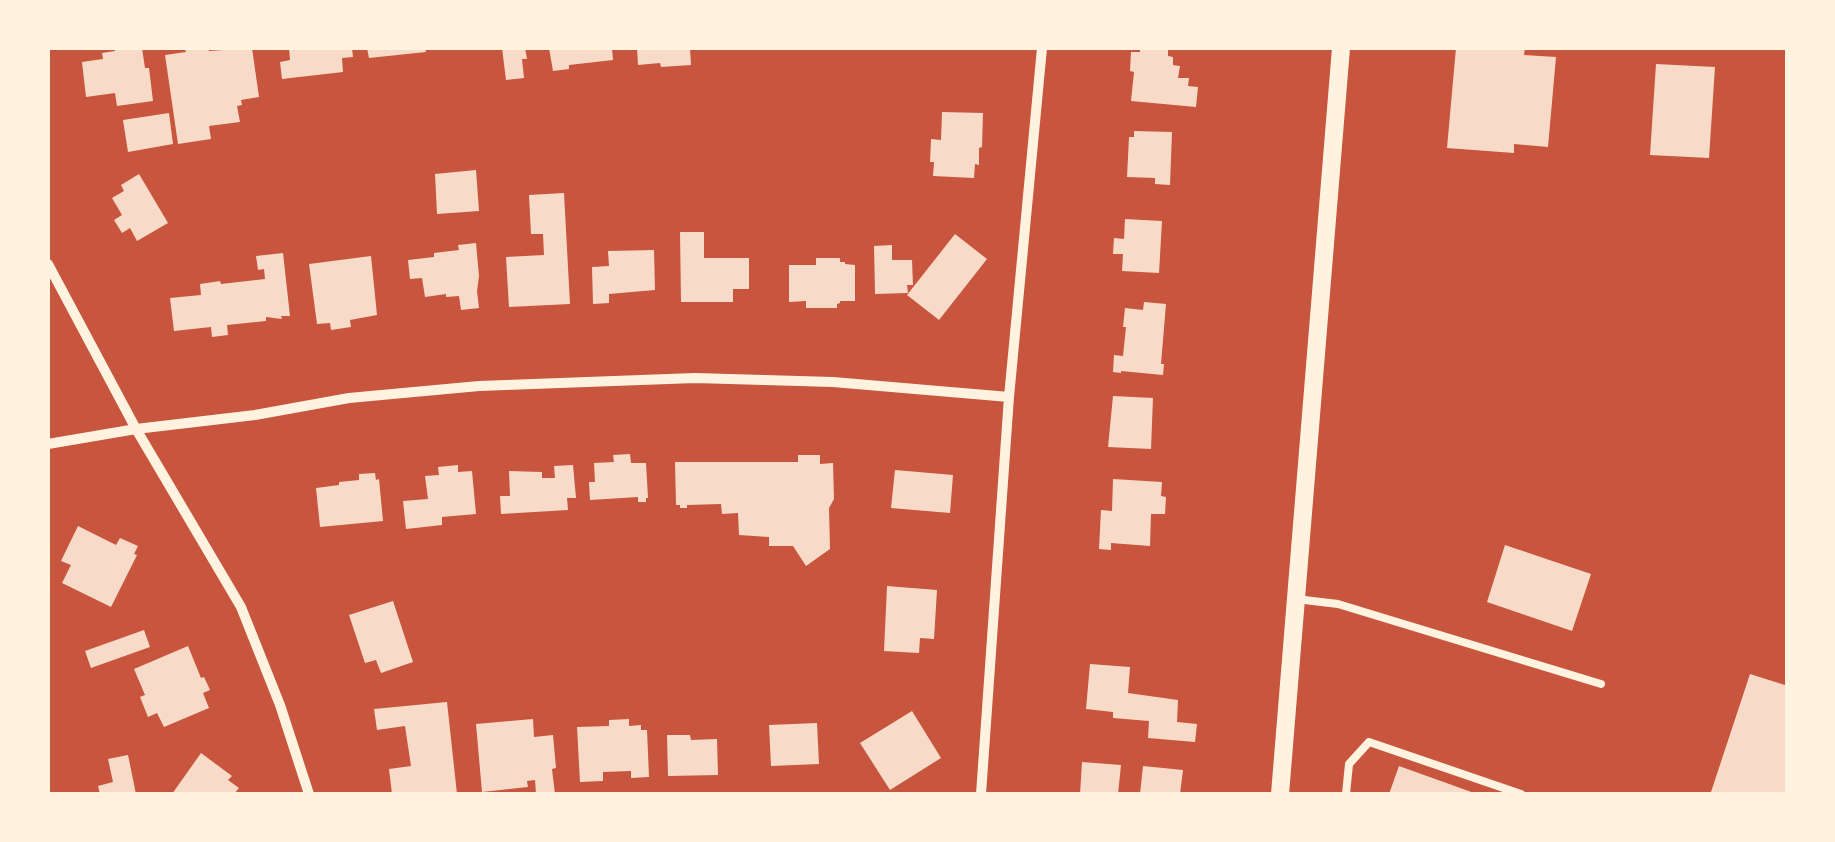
<!DOCTYPE html>
<html>
<head>
<meta charset="utf-8">
<style>
	body { margin:0 }
	#map { position:relative; width:1835px; height:842px; overflow:hidden; background:#c8553d; font-family:Bitter,serif }
	canvas { display:block }
	.frame { position:absolute; inset:0; border:50px solid #fff3e0; pointer-events:none }
</style>
</head>
<body>
<div id="map">
<canvas width="1835" height="842"></canvas>
<div class="frame"></div>
</div>
<script>
const c = document.querySelector('canvas').getContext('2d');
c.lineJoin = 'round';
function paint(path, color) {
  c.fillStyle = color;
  c.fill(path, 'evenodd');
}
function poly(rows) {
  const path = new Path2D();
  for (const r of rows) {
    path.moveTo(r[0], r[1]);
    for (let i = 2; i < r.length; i += 2) path.lineTo(r[i], r[i + 1]);
  }
  return path;
}
function strokePath(path, color, width, dash) {
  c.strokeStyle = color;
  c.lineWidth = width;
  c.lineCap = dash ? 'butt' : 'round';
  c.setLineDash(dash || []);
  c.stroke(path);
}
paint(poly([
	[114,48,142,48,145,68,149,68,153,101,117,106,115,93,86,97,82,62,103,59,102,53,115,51],
	[194,48,209,48,209,51,252,48,259,97,241,100,242,105,237,106,240,122,209,126,211,139,178,144,165,55,186,52,185,49],
	[289,48,352,48,353,57,342,58,343,72,282,79,280,62,290,60],
	[367,48,425,48,426,52,369,58],
	[502,48,525,48,527,59,522,59,524,78,506,80],
	[549,48,612,48,613,60,569,65,569,69,553,71],
	[637,48,690,48,691,65,661,67,660,63,638,65],
	[1140,48,1168,48,1168,56,1173,57,1173,65,1180,66,1178,78,1189,78,1188,86,1198,87,1196,107,1131,101,1134,72,1130,71,1131,52,1140,52],
	[1456,48,1525,48,1524,55,1556,57,1548,147,1514,144,1514,153,1447,148],
	[1656,64,1715,67,1709,158,1650,155],
	[942,112,983,113,982,147,979,148,979,165,975,164,974,178,933,176,934,162,930,162,931,139,941,140],
	[169,113,173,144,128,152,123,120],
	[1134,131,1172,132,1170,185,1155,184,1155,178,1127,177,1129,137,1134,137],
	[476,170,479,211,437,214,435,174],
	[139,174,168,223,137,241,130,228,122,233,114,220,122,215,112,198,124,191,121,185],
	[564,193,570,304,509,307,506,257,544,255,543,234,531,234,529,195],
	[1125,219,1162,221,1159,273,1122,271,1123,254,1113,254,1114,238,1124,239],
	[680,232,704,232,704,258,749,258,749,289,733,289,733,302,681,302],
	[955,234,987,259,939,320,907,295],
	[476,243,479,276,477,291,479,308,461,310,459,296,446,297,446,294,425,297,422,278,410,279,408,260,434,257,434,253,459,250,458,245],
	[892,245,892,260,912,260,913,285,907,285,908,293,875,294,874,246],
	[654,250,655,290,609,294,609,303,593,304,592,267,609,266,608,251],
	[283,253,290,316,281,316,282,319,266,317,266,321,227,325,228,335,212,337,211,327,174,331,170,298,201,295,200,284,220,281,221,284,265,279,264,269,258,270,256,256],
	[371,256,377,315,350,320,351,327,331,330,330,323,317,324,309,264],
	[816,258,840,258,840,262,845,262,845,264,855,265,855,301,840,301,840,303,837,304,837,308,806,308,806,301,789,302,789,265,816,265],
	[1144,302,1166,304,1161,364,1164,364,1163,375,1121,371,1121,373,1113,372,1114,355,1123,356,1126,327,1123,327,1125,308,1143,310],
	[1113,396,1153,398,1151,449,1108,447],
	[630,454,631,463,646,463,648,498,646,498,646,502,638,502,638,497,590,500,589,482,595,482,594,463,614,462,613,455],
	[798,455,820,455,820,464,833,463,834,499,829,508,830,549,806,566,793,546,769,546,769,537,739,535,738,513,722,514,721,504,687,505,687,508,680,508,680,505,676,505,675,462,798,462],
	[458,465,458,472,472,471,476,514,442,517,442,525,406,529,403,501,428,499,425,476,439,475,438,467],
	[573,465,576,498,567,498,568,510,501,514,500,496,510,496,509,471,542,472,542,478,555,478,554,466],
	[895,470,953,475,950,513,891,508],
	[375,473,376,480,379,479,383,521,320,527,316,488,339,485,339,482,359,480,359,474],
	[1113,479,1162,482,1161,496,1166,497,1165,514,1151,514,1150,546,1111,543,1111,550,1099,549,1101,510,1112,511],
	[78,526,116,545,120,538,138,546,134,554,137,555,111,607,62,583,71,565,61,561],
	[1505,545,1591,574,1572,631,1487,602],
	[887,586,937,590,934,639,920,638,919,653,884,651],
	[393,601,413,662,381,673,376,660,365,663,349,615],
	[144,630,150,647,91,668,85,651],
	[188,646,201,678,204,677,210,690,203,693,209,708,164,727,157,713,148,717,140,697,145,695,134,669],
	[1090,664,1130,667,1128,693,1178,700,1177,722,1197,724,1195,742,1148,738,1149,721,1113,718,1113,712,1086,709],
	[1750,674,1788,686,1788,794,1718,794,1711,792],
	[447,702,457,794,392,794,389,769,411,766,405,726,377,730,374,709],
	[912,711,941,758,890,790,860,743],
	[533,719,534,737,553,735,556,768,552,769,555,794,536,794,535,780,527,781,528,787,482,792,476,724],
	[629,719,629,726,641,725,641,730,647,730,649,777,631,778,631,771,603,772,603,781,580,782,577,727,609,726,609,720],
	[817,723,819,764,771,766,769,725],
	[667,735,690,735,691,740,717,739,718,775,668,776],
	[201,753,232,776,228,780,239,788,234,794,172,794],
	[128,755,136,794,100,794,98,786,113,782,108,759],
	[1082,762,1121,765,1118,794,1080,794],
	[1143,766,1183,770,1180,794,1140,794],
	[1399,766,1477,794,1389,794]
]), '#f7dbc8');
strokePath(poly([
	[1296,599,1338,604,1601,684],
	[1346,794,1349,764,1369,742,1521,794]
]), '#fff3e0', 8);
strokePath(poly([
	[48,264,136,429,241,607,280,705,309,794],
	[48,444,136,429,255,415,349,398,479,386,695,378,833,382,1009,397],
	[981,794,1009,397,1042,48]
]), '#fff3e0', 10);
strokePath(poly([
	[1280,794,1341,48]
]), '#fff3e0', 18);
</script>
</body>
</html>
